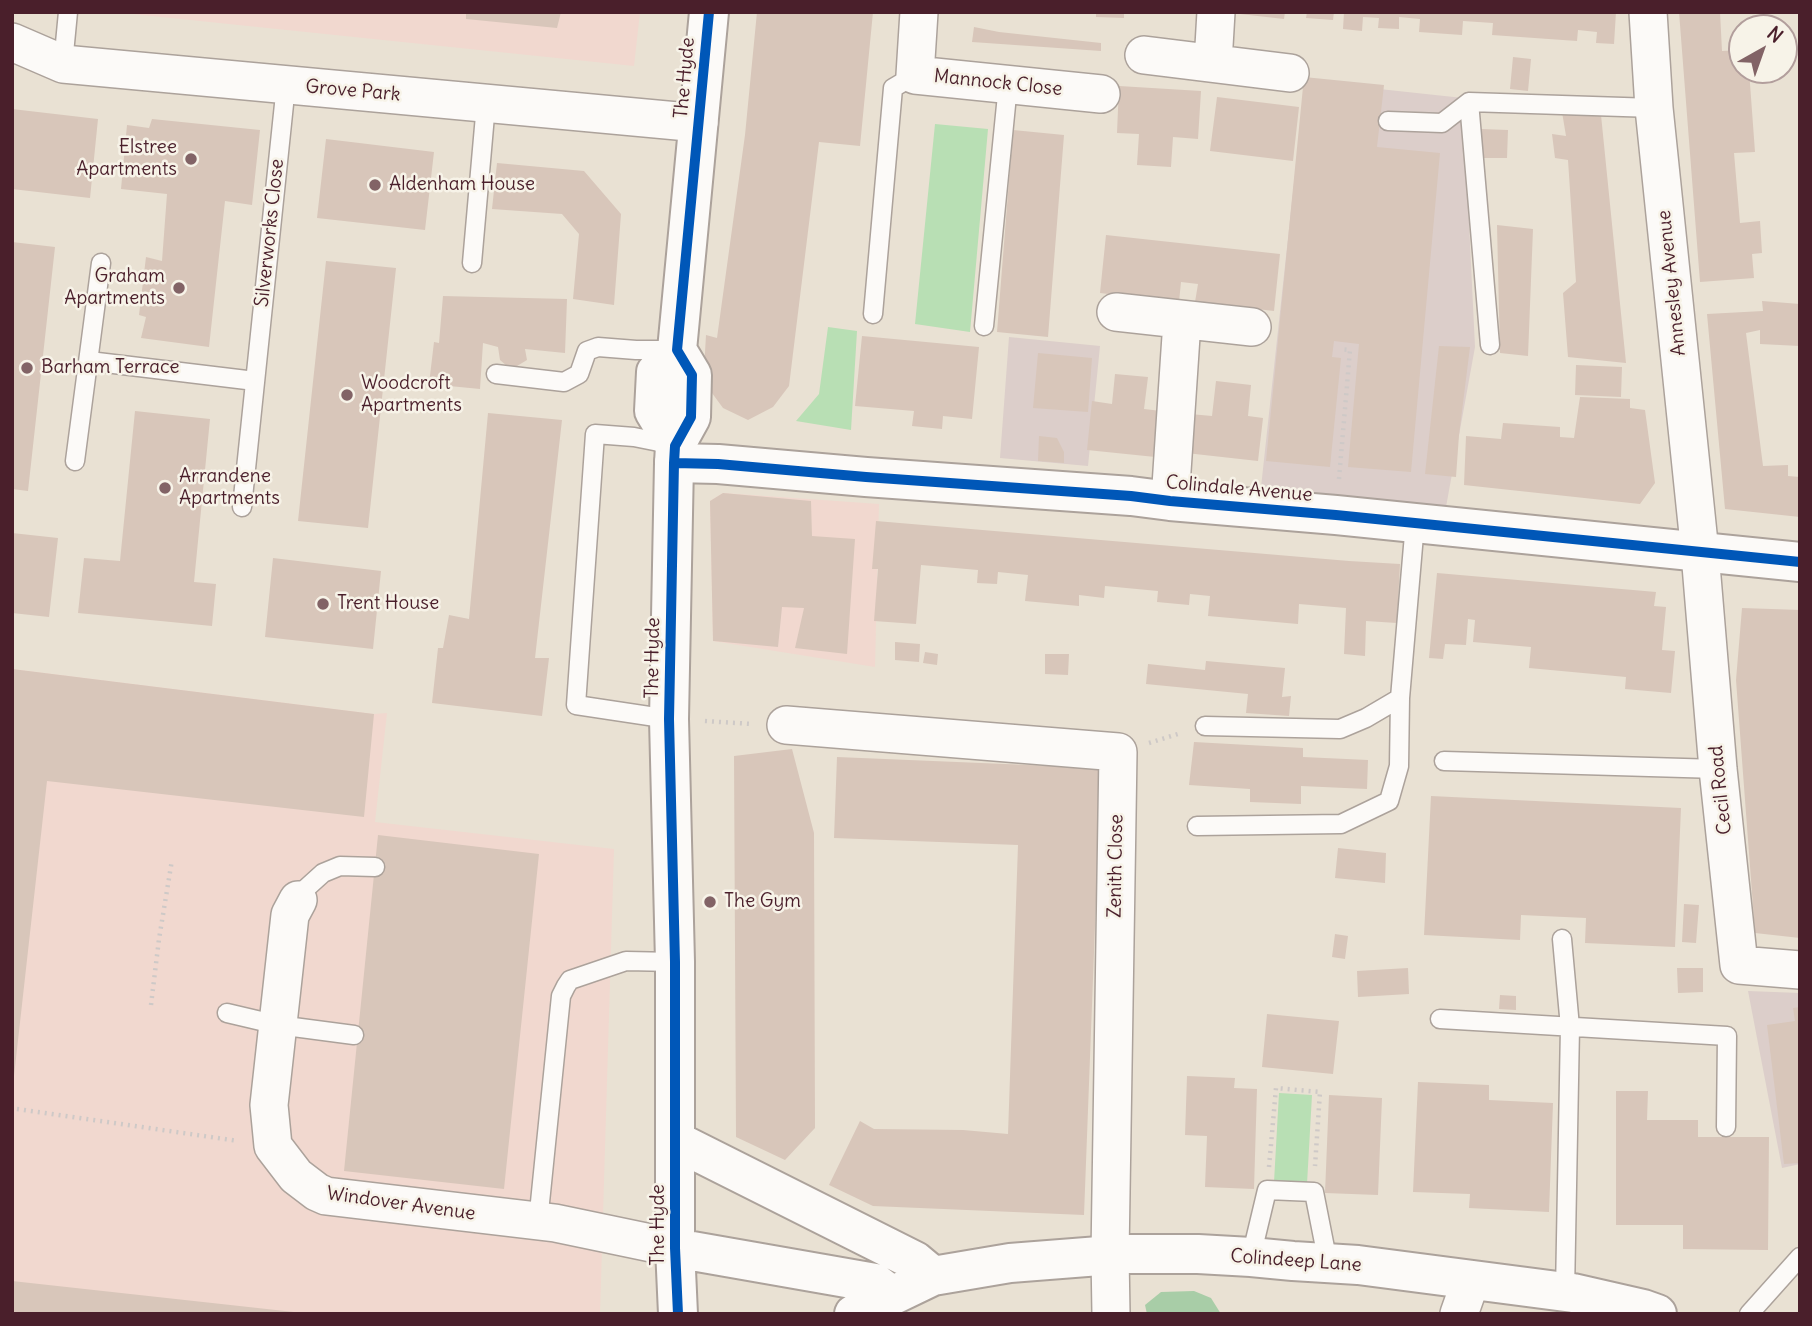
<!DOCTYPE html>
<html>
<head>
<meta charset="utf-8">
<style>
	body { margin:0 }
	#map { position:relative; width:1812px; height:1326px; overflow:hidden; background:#e9e1d3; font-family:Delius,sans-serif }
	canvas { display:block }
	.frame { position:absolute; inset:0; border:14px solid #4a1f2b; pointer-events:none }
	.north { position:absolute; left:1728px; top:14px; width:70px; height:70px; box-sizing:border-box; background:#f7f3e8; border:2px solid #b29e9c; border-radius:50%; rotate:40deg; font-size:19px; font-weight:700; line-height:28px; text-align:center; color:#4a1f2b }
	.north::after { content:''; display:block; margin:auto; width:24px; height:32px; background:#826366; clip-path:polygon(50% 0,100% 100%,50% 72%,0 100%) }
</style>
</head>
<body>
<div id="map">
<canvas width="1812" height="1326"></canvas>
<div class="frame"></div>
<div class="north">N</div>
</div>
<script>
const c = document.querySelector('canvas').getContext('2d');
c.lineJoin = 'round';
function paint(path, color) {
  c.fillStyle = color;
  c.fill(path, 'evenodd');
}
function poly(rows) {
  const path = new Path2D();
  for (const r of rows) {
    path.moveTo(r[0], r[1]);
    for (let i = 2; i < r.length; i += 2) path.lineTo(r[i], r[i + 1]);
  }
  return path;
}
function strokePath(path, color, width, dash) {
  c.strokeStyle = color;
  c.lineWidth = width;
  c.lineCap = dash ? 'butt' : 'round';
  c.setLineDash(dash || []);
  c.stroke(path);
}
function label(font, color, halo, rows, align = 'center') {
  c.font = font + ' Delius,sans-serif';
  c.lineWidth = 5;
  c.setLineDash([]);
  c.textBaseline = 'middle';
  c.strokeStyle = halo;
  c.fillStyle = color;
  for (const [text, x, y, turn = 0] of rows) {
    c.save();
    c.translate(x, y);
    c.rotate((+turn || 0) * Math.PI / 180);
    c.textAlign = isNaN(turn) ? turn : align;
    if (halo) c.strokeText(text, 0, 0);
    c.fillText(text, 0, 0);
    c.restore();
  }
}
paint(poly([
	[113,12,640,12,634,66],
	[723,493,879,504,875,667,713,641,710,501],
	[12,669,374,714,387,713,375,822,614,849,600,1314,12,1314]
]), '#f1d8cf');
paint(poly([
	[1305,81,1463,98,1475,347,1446,507,1258,515],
	[1009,337,1100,346,1088,466,1000,458],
	[1748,991,1800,993,1800,1164,1782,1168]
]), '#dcceca');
paint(poly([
	[935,124,988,129,970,332,915,324],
	[828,327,857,331,851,430,796,421,819,394],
	[1279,1093,1312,1095,1307,1184,1274,1182]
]), '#b8dfb4');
paint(poly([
	[1194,1291,1211,1298,1221,1314,1147,1314,1145,1305,1161,1292]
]), '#a8cda7');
paint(poly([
	[466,12,561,12,557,28,466,19],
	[757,12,873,12,860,146,819,142,789,386,773,407,748,420,723,408,712,393,704,370,706,335,717,338,745,135],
	[1096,12,1124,12,1124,18,1096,17],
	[1240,12,1285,12,1284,19,1240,14],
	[1307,12,1334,12,1333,20,1306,18],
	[1344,12,1616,12,1614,44,1596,43,1597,32,1578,30,1577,41,1492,35,1493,23,1463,21,1462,35,1419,32,1420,19,1399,17,1399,29,1378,28,1379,18,1363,17,1362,31,1343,29],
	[1679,12,1720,12,1722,51,1742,50,1742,70,1749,70,1755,152,1734,153,1740,223,1760,221,1762,253,1752,254,1754,278,1700,282],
	[974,27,999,32,1101,43,1101,51,972,42],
	[1513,57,1531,59,1528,91,1510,89],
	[1304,77,1384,85,1377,147,1440,153,1411,472,1348,467,1359,344,1334,341,1332,357,1341,358,1330,467,1266,461],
	[1119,86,1201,91,1198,139,1173,137,1171,167,1137,165,1139,134,1117,133],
	[1217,97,1299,107,1293,161,1210,151],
	[12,109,98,119,90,198,12,189],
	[1562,112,1601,115,1626,363,1568,357,1563,293,1576,282,1568,160,1555,158,1552,134,1566,136],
	[152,119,260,130,252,205,225,201,209,347,141,338,146,317,139,315,146,257,162,261,167,194,121,189,127,125,149,128],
	[1481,129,1508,130,1507,158,1480,158],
	[1013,130,1064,135,1048,337,997,332],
	[326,139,434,152,425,230,317,218],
	[497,163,584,171,621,214,614,305,573,299,579,234,562,214,492,209],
	[1497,225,1533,229,1528,356,1500,353],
	[1106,235,1280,254,1274,311,1195,302,1198,284,1181,282,1179,302,1100,293],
	[12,242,55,247,28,491,12,489],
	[326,261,396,268,368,528,298,521],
	[443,296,567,299,565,353,525,349,527,360,517,366,507,366,500,360,498,347,483,343,480,389,429,384,434,342,439,343],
	[1762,301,1800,304,1800,346,1760,344,1760,330,1746,333,1763,466,1788,465,1788,476,1800,477,1800,517,1725,509,1707,314,1763,311],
	[862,336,979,347,972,419,943,416,942,429,912,426,914,411,855,406],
	[1439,346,1470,347,1459,435,1456,477,1425,474],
	[1038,353,1092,358,1088,412,1033,408],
	[1576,365,1622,367,1621,397,1575,395],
	[1115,374,1148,377,1144,409,1170,412,1165,458,1087,450,1092,401,1112,404],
	[1216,381,1251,385,1248,416,1263,418,1258,461,1186,453,1190,414,1212,416],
	[1580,397,1630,399,1630,408,1645,410,1655,483,1640,504,1464,485,1466,436,1501,439,1503,423,1560,427,1560,437,1574,438],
	[135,411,210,419,194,582,216,584,212,626,78,613,84,558,120,561],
	[488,413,562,420,535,658,549,658,542,716,432,703,438,648,443,648,449,615,469,619],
	[1039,436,1057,438,1064,452,1064,463,1038,461],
	[723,493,811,501,812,536,855,539,847,654,795,648,804,608,782,607,778,647,713,641,710,501],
	[876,521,1349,561,1400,564,1397,623,1366,621,1365,656,1344,654,1346,608,1299,604,1298,624,1208,616,1210,596,1190,594,1189,605,1157,602,1158,591,1105,586,1104,598,1079,595,1079,606,1025,601,1028,575,998,572,997,584,977,583,978,570,921,565,916,624,874,621,878,569,872,569],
	[12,533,58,538,49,617,12,613],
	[273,558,381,571,373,649,265,637],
	[1437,573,1656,592,1654,606,1666,607,1662,650,1675,651,1671,693,1625,689,1626,677,1529,668,1531,647,1473,642,1475,620,1468,619,1466,645,1445,644,1443,659,1429,658],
	[1742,608,1800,610,1800,938,1755,933,1736,680],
	[895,642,920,644,919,662,895,660],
	[925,652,938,654,937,665,923,663],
	[1045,654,1069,654,1068,675,1045,674],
	[1206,661,1285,668,1282,697,1291,696,1289,716,1246,713,1248,694,1146,684,1148,664,1205,670],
	[12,669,374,714,364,817,47,781,14,1076,12,1076],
	[1194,742,1303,748,1303,757,1368,760,1367,789,1301,786,1301,804,1250,802,1250,789,1189,785],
	[792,749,814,833,815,1128,785,1160,736,1137,734,756],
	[837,757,1101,768,1084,1215,873,1206,829,1185,860,1121,874,1129,963,1130,1008,1134,1018,845,834,838],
	[1431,796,1681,808,1675,947,1585,943,1586,918,1521,915,1520,940,1424,935],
	[378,835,539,854,504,1189,344,1171],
	[1338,848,1386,853,1385,883,1335,878],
	[1684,904,1699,905,1696,943,1682,942],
	[1335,934,1348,936,1345,959,1332,957],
	[1408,968,1409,994,1358,997,1357,971],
	[1677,968,1703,968,1703,992,1678,993],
	[1500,995,1516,996,1516,1010,1499,1009],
	[1800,1007,1800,1163,1784,1164,1767,1025,1795,1021,1793,1008],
	[1267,1014,1339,1021,1333,1074,1262,1067],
	[1187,1076,1235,1078,1234,1088,1257,1089,1254,1189,1205,1187,1207,1136,1185,1135],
	[1418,1082,1489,1085,1489,1100,1553,1103,1549,1212,1469,1208,1470,1194,1413,1192],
	[1616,1091,1648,1091,1647,1120,1698,1120,1698,1137,1769,1137,1768,1250,1683,1249,1683,1225,1616,1225],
	[1329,1095,1382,1098,1378,1195,1325,1193],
	[12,1281,294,1312,294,1314,12,1314]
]), '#d8c6ba');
const lane = poly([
	[63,64,68,12],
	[1469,102,1490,345],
	[1388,121,1442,123,1469,102,1654,108],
	[472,263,486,104],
	[873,314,893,88,915,75],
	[984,326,1008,85],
	[89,361,255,381],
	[496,374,564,382,579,374,587,351,598,347,636,350,674,350],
	[75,461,101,263],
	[242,507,286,85],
	[669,719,576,705,595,434,634,437,669,444],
	[1205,726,1340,729,1366,718,1400,698],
	[1444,761,1718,769],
	[1197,826,1341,824,1389,801,1399,766,1400,698,1415,523],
	[298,900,302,892,323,873,340,866,375,867],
	[1562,939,1570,1027,1565,1292],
	[227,1013,278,1025,354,1035],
	[1440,1019,1727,1036,1726,1127],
	[538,1222,561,996,566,986,570,980,576,978,626,961,675,962],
	[1251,1257,1267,1190,1314,1192,1328,1263],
	[1749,1314,1800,1257]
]);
const street = poly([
	[919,12,915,75,1101,94],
	[1648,12,1654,108,1700,553,1718,769,1739,965,1800,970],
	[12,42,63,64,699,123],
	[1144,55,1290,73],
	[1213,63,1216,12],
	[1116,312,1252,327],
	[1170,501,1182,321],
	[786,725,1118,752,1110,1255,1111,1314],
	[298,900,290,915,269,1105,273,1146,296,1176,317,1192,326,1196,555,1223,675,1248],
	[1459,1314,1471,1280]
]);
const secondary = poly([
	[674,463,718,464,866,477,1131,496,1170,501,1336,515,1800,562]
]);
const primary = poly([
	[675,446,654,411,656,372,677,350],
	[676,1141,915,1261,933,1276],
	[675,1248,875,1283,891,1295],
	[678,1314,675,1248,675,962,669,719,674,463,675,446,691,417,692,375,677,350,709,12],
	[854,1314,933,1276,1010,1263,1125,1254,1198,1254,1251,1257,1293,1261,1358,1265,1573,1293,1643,1309,1657,1314]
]);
strokePath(lane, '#aca29b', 21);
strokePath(street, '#aca29b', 40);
strokePath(secondary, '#aca29b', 42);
strokePath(primary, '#aca29b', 42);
strokePath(poly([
	[1339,479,1350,350,1340,349],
	[705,721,752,724],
	[1149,743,1181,733],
	[151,1005,159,939,172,860],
	[17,1109,238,1141],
	[1269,1167,1276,1088,1320,1092,1315,1166]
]), '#cec9c7', 4.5, [2, 5]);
strokePath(lane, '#fcfaf8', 18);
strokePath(street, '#fcfaf8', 37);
strokePath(secondary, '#fcfaf8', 38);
strokePath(primary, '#fcfaf8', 38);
strokePath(poly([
	[674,463,718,464,866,477,1131,496,1170,501,1336,515,1800,562],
	[678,1314,675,1248,675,962,669,719,674,463,675,446,691,417,692,375,677,350,709,12]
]), '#0057b8', 10);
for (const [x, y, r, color] of [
	[191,159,7,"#826366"],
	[375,185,7,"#826366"],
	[179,288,7,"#826366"],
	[27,368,7,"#826366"],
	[347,395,7,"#826366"],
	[165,488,7,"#826366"],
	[323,604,7,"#826366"],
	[710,902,7,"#826366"]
]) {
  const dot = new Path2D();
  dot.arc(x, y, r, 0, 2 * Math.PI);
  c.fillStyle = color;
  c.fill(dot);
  strokePath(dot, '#f7f3e8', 2.5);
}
label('19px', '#4a1f2b', '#f7f3e8', [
	["The Hyde",685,78,-85],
	["Mannock Close",998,83,6],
	["Grove Park",353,91,5],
	["Silverworks Close",270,233,-84],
	["Annesley Avenue",1672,283,-96],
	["Colindale Avenue",1239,489,5],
	["The Hyde",653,658,-89],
	["Cecil Road",1721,790,-96],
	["Zenith Close",1116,866,-89],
	["Windover Avenue",401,1204,8],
	["The Hyde",659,1225,-90],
	["Colindeep Lane",1296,1261,4]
]);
label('19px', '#4a1f2b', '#f7f3e8', [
	["Elstree",177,148,"right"],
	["Apartments",177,170,"right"],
	["Aldenham House",389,185],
	["Graham",165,277,"right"],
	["Apartments",165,299,"right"],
	["Barham Terrace",41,368],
	["Woodcroft",361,384],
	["Apartments",361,406],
	["Arrandene",179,477],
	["Apartments",179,499],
	["Trent House",337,604],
	["The Gym",724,902]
], 'left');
</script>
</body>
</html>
